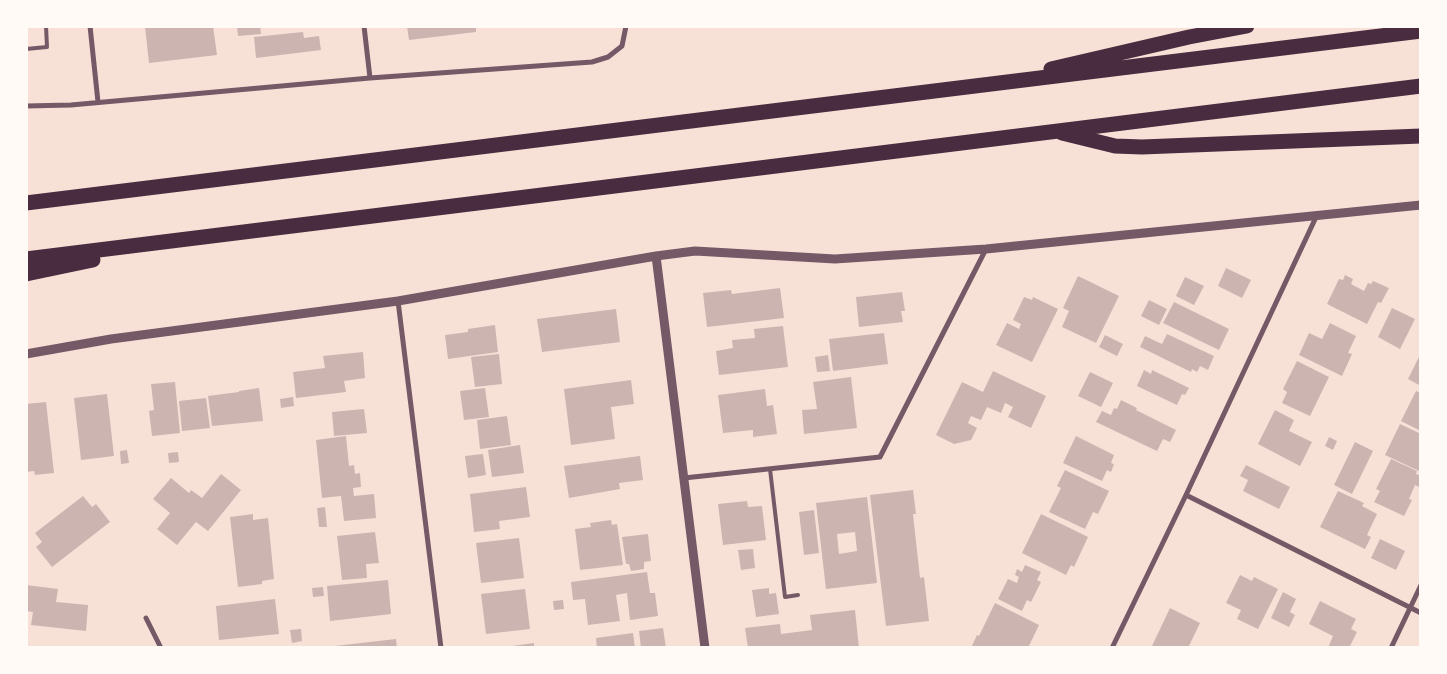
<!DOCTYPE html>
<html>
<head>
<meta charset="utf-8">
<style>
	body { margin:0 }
	#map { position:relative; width:1447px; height:674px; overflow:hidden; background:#f7e1d7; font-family:Signika,sans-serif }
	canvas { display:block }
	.frame { position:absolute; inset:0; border:28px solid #fffaf5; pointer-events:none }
</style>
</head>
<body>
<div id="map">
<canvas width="1447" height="674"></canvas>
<div class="frame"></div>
</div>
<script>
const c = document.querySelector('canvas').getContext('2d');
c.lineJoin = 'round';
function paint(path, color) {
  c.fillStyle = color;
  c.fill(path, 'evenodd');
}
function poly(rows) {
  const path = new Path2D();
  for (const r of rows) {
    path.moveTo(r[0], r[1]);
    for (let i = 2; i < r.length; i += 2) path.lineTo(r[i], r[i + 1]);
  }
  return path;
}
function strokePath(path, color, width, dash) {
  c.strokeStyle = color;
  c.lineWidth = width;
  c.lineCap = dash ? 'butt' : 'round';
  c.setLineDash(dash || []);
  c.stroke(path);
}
paint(poly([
	[213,26,217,55,149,63,145,27],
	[237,26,260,26,261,34,238,36],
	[407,26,476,26,476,32,409,40],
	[303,32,304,38,319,36,321,50,256,58,254,37],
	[1226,268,1251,280,1242,298,1218,286],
	[1345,275,1353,279,1351,284,1364,291,1368,283,1371,284,1373,281,1389,288,1381,303,1378,302,1367,324,1327,304,1339,279,1343,280],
	[1078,276,1119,296,1096,343,1062,327,1069,311,1063,308],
	[1185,277,1204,286,1194,305,1176,296],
	[780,288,784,318,707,327,703,293,731,290,732,294],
	[902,292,905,311,901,311,903,322,859,327,856,297],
	[1024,297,1032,300,1033,297,1058,309,1032,362,996,345,1007,323,1019,329,1021,324,1013,320],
	[1149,300,1167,309,1159,325,1141,316],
	[1174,302,1229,329,1219,350,1163,323],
	[1392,308,1415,319,1400,349,1378,337],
	[616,309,620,342,542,352,537,319],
	[1330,323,1356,336,1348,353,1352,354,1342,376,1299,355,1309,333,1322,339],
	[495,325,498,352,448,359,445,335,468,332,468,329],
	[783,326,788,367,719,375,716,351,733,348,732,340,755,338,754,329],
	[884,333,888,364,833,371,829,339],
	[1167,334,1214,356,1208,370,1200,366,1197,372,1192,369,1191,372,1140,347,1145,336,1162,344],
	[1105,335,1123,344,1117,356,1099,347],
	[363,352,365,378,344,381,346,392,296,398,293,372,325,368,323,356],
	[1421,353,1421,386,1408,379],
	[499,354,502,384,475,387,471,357],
	[828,355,830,371,817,372,815,357],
	[1297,361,1329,377,1310,416,1282,403,1287,392,1283,389],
	[1144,370,1151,374,1152,370,1189,388,1185,395,1182,394,1177,405,1137,386],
	[993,371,1046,396,1031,428,1008,417,1013,407,1005,403,1001,413,987,407,981,420,971,416,968,423,977,428,971,440,954,444,936,435,962,382,983,392],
	[1090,372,1113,383,1101,407,1078,396],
	[851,377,857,428,804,434,802,410,817,409,813,382],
	[631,380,634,404,611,407,615,439,571,445,564,389],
	[175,382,180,433,152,436,149,411,154,410,151,384],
	[259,388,263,421,212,426,208,396,239,392,239,391],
	[485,388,489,417,464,420,460,391],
	[765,389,767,406,773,405,777,434,753,437,753,430,723,433,718,395],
	[1416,391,1421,393,1421,431,1401,421],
	[107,394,114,456,81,460,74,398],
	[293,397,294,406,281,408,280,399],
	[206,398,210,428,182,431,179,401],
	[1121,400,1137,408,1136,410,1176,430,1170,442,1163,439,1157,451,1096,422,1102,411,1111,415,1114,408,1117,409],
	[46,402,54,473,35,475,34,471,26,472,26,404],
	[364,409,367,433,334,436,332,412],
	[1275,410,1294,420,1289,431,1312,442,1300,466,1258,444],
	[507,416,511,445,480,449,477,420],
	[1400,424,1421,434,1421,472,1385,455],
	[346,436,349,466,354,465,355,474,360,473,361,487,353,488,354,496,374,494,376,518,344,521,341,496,322,498,316,440],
	[1076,436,1114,455,1111,463,1114,464,1111,472,1107,470,1102,481,1063,463],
	[1329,437,1337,441,1333,450,1325,446],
	[1355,442,1373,451,1352,494,1334,485],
	[520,445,524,473,492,477,488,450],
	[127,450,129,463,121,464,120,451],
	[178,452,179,462,169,463,168,453],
	[483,454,486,475,468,478,465,456],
	[640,456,643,480,619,483,620,489,569,498,564,466],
	[1391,459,1417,471,1416,474,1421,476,1421,488,1415,485,1409,499,1412,500,1404,516,1374,502,1380,491,1376,489],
	[1246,465,1290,487,1279,509,1243,491,1248,480,1240,476],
	[1065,470,1109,491,1098,514,1093,512,1085,529,1049,512,1061,488,1057,486],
	[221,474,241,490,208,531,196,522,177,545,157,529,170,513,153,499,171,478,189,493,191,490,202,498],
	[526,487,530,517,499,521,500,529,474,532,470,494],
	[913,490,916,514,913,514,920,578,924,577,929,621,886,626,870,495],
	[1338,491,1364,503,1362,506,1377,514,1367,535,1371,537,1365,549,1320,527],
	[83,496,92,507,96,504,110,522,52,567,36,547,42,542,35,533],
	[867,497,877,583,826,589,816,503],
	[855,532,857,551,839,554,837,534],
	[747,501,748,507,762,506,766,540,723,545,718,504],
	[325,507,327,527,319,527,317,508],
	[814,510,819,553,804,555,799,512],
	[253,514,253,520,268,518,274,579,262,581,262,584,238,587,230,517],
	[1041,514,1088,537,1074,567,1071,565,1066,575,1022,553],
	[611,520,612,525,617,524,623,565,580,570,575,529,591,527,590,523],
	[375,532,379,563,366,564,367,578,342,580,337,536],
	[648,534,651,561,644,562,644,569,631,571,629,564,626,564,622,537],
	[519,538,524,578,481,583,476,543],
	[1380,539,1405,551,1396,570,1371,558],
	[753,549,755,568,741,570,738,550],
	[1025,565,1041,572,1037,580,1041,582,1031,602,1027,600,1022,611,998,599,1008,579,1017,583,1019,577,1015,575,1017,569,1022,572],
	[647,572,650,593,655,593,658,616,630,620,627,593,616,595,620,621,588,625,585,599,573,600,571,582],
	[1240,575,1252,581,1254,577,1278,589,1258,629,1237,619,1241,610,1226,603],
	[388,580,391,614,330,621,327,586],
	[26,585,58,589,56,602,88,605,86,631,31,625,33,612,26,611],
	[323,587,324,596,313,597,312,588],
	[769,588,769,594,776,593,779,614,756,617,752,590],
	[525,589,530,629,486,634,481,594],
	[1283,592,1296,599,1290,612,1295,615,1289,627,1271,618],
	[275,599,279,634,219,640,216,606],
	[563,600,564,609,554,610,553,601],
	[1320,601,1356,619,1351,629,1357,632,1349,648,1328,648,1333,636,1309,624],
	[995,603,1039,625,1028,648,971,648,977,635,979,636],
	[1170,608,1200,623,1188,648,1156,648,1152,646],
	[855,610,859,648,748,648,745,628,780,624,781,634,812,630,810,615],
	[663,628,666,648,641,648,639,631],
	[301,629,302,641,292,643,290,630],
	[633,633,635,648,597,648,596,638],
	[396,639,397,648,336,648,335,646],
	[534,643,534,648,505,648,505,647]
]), '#ccb4b1');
strokePath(poly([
	[26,49,47,47,46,26],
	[770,469,785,597,798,595]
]), '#755966', 4);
strokePath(poly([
	[90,26,98,102],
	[364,26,370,78],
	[26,106,71,105,370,78,592,62,608,57,622,46,626,26],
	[398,301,441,648],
	[684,478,880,457,986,249],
	[1186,495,1421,613],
	[146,618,161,648],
	[1112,648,1186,495,1317,215],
	[1391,648,1421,585]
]), '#755966', 5);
strokePath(poly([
	[656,256,705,648],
	[26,354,111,339,398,301,656,256,695,251,835,259,986,249,1421,205]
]), '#755966', 9);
strokePath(poly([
	[1051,69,1189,37,1247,26],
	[1062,133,1115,146,1142,147,1421,136],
	[26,203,1421,31],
	[26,259,1421,86],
	[26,274,93,260]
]), '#4a2c40', 15);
</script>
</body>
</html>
